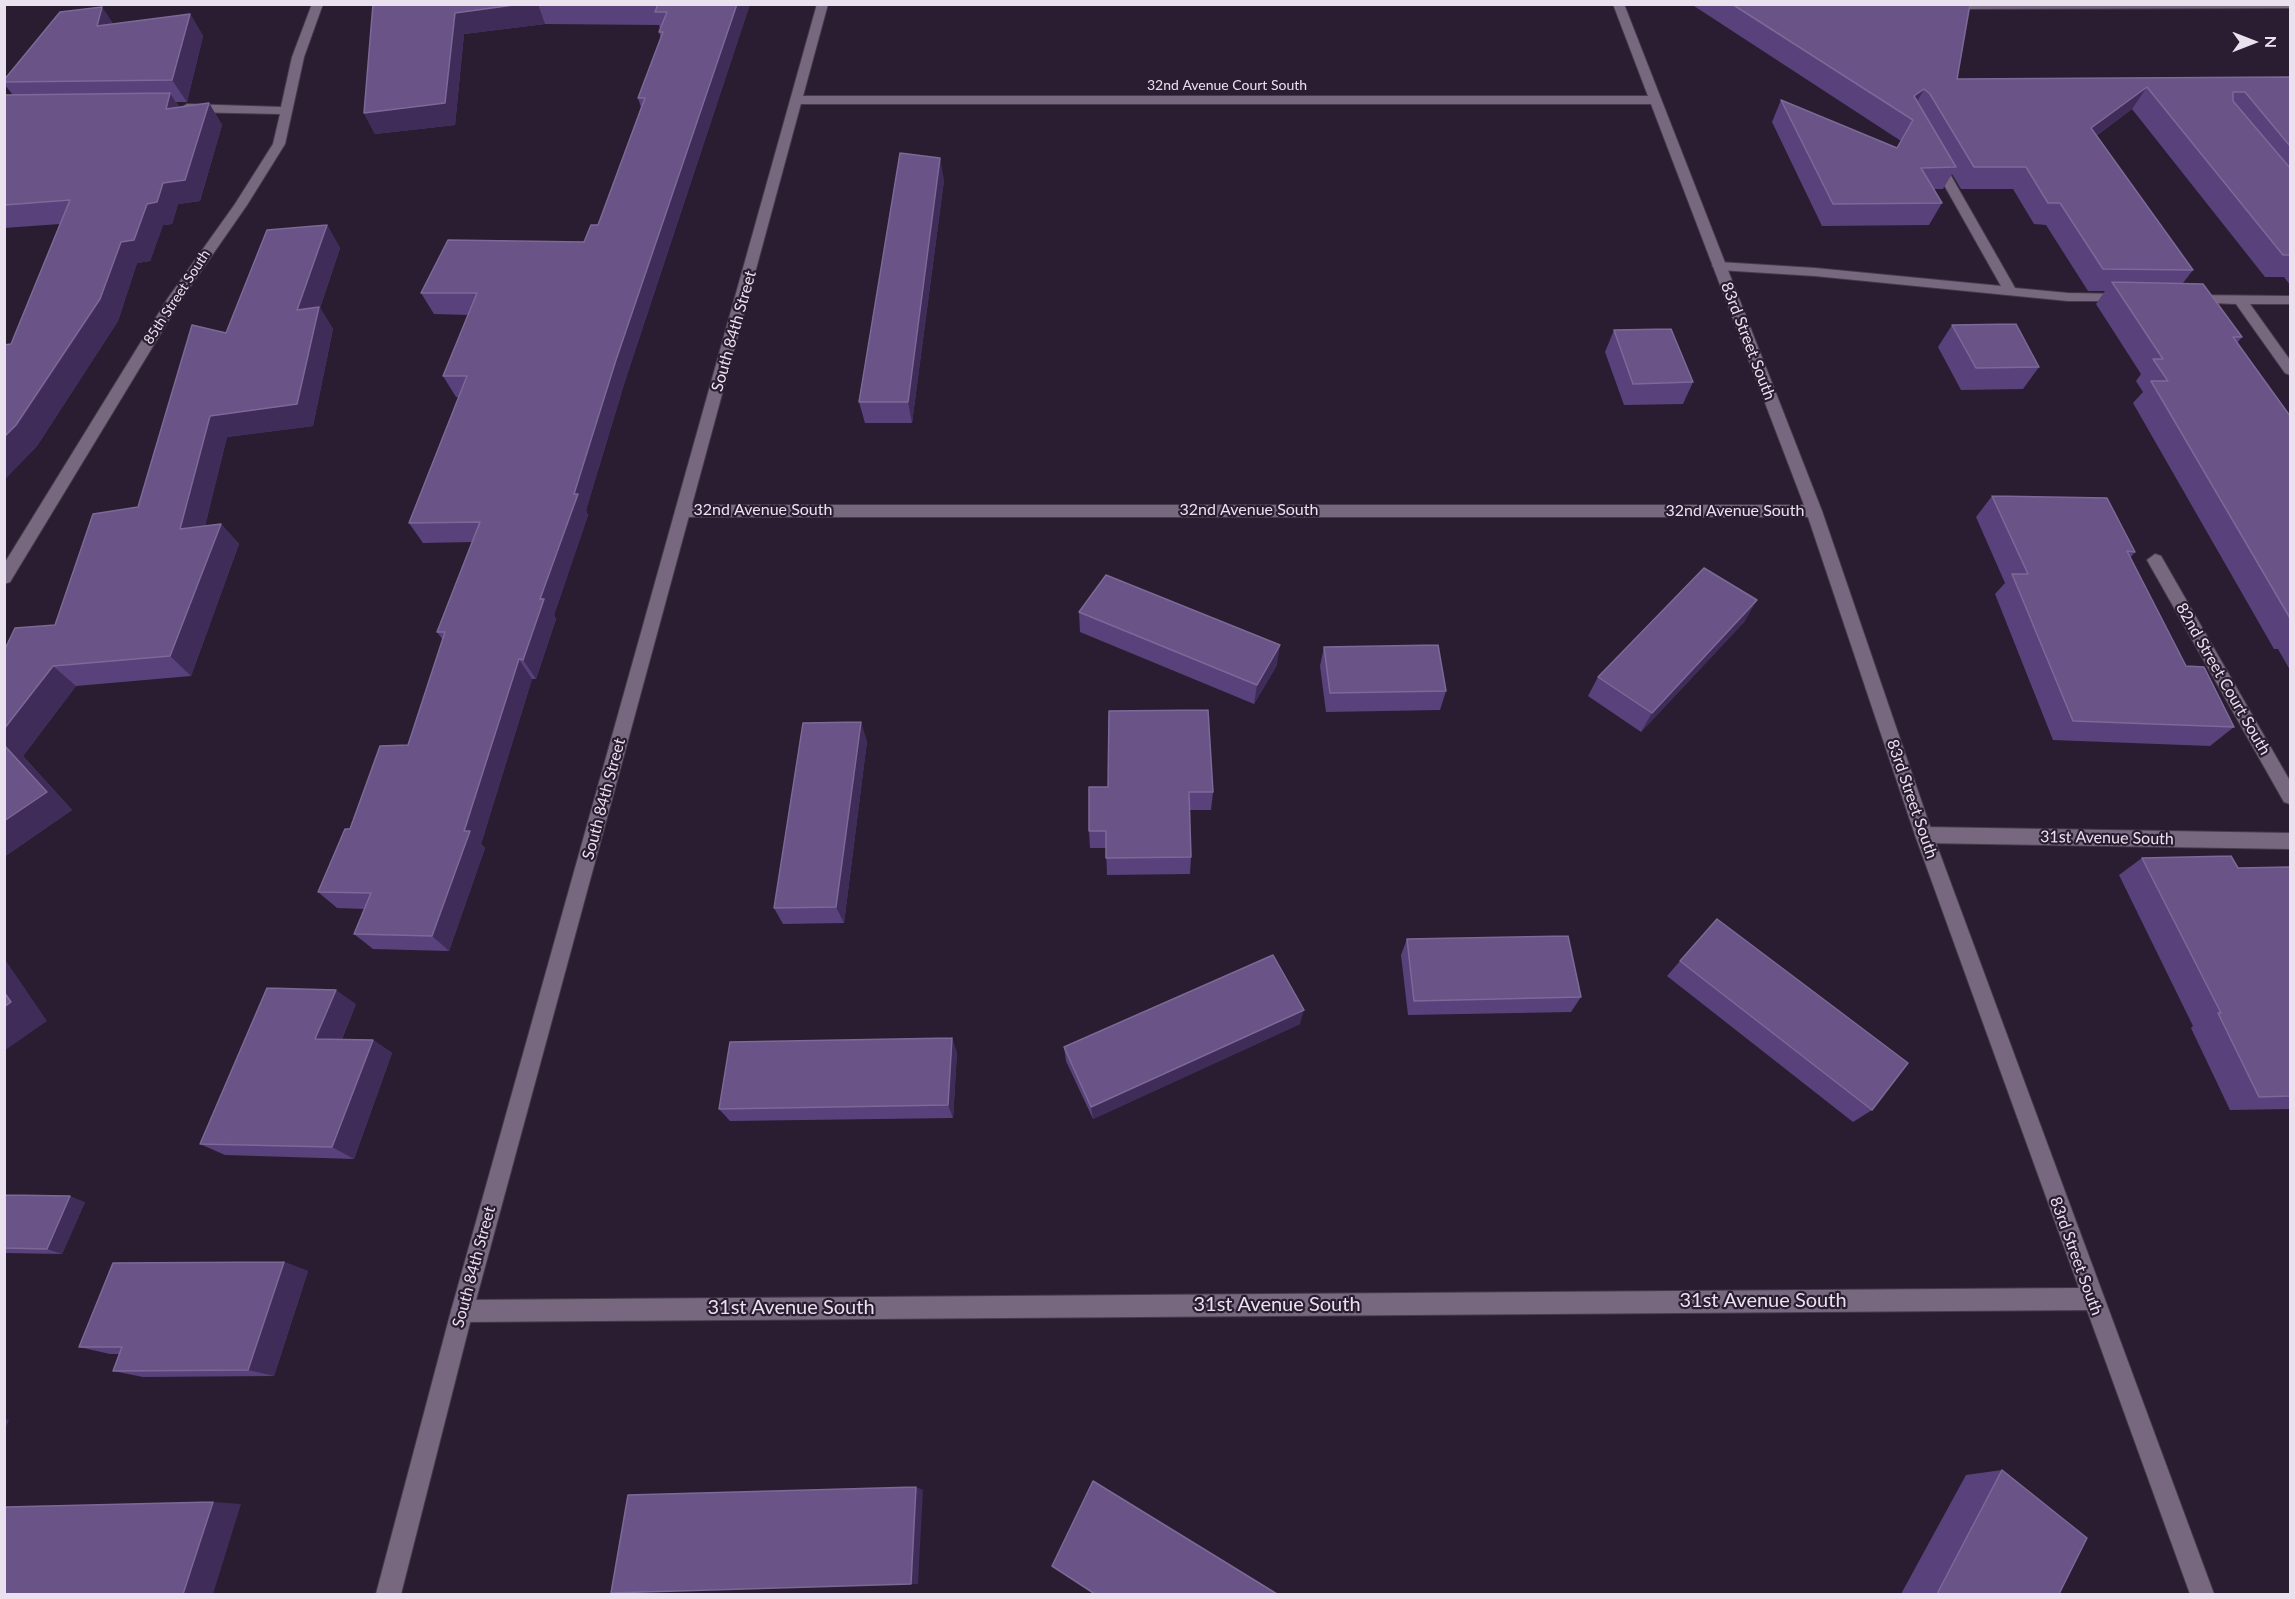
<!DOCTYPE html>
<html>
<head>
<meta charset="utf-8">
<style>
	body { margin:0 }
	#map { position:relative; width:2295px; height:1599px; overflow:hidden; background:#2a1d31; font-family:Lato,sans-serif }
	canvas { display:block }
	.frame { position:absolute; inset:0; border:6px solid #eae1ef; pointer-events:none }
	.north { position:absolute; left:2223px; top:12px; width:60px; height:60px; -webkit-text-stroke:4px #2a1d31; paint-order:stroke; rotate:90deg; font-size:16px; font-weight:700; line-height:24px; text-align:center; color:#eae1ef }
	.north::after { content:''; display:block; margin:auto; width:21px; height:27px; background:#eae1ef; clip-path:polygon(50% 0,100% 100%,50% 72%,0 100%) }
</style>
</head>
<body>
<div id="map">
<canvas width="2295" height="1599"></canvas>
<div class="frame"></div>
<div class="north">N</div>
</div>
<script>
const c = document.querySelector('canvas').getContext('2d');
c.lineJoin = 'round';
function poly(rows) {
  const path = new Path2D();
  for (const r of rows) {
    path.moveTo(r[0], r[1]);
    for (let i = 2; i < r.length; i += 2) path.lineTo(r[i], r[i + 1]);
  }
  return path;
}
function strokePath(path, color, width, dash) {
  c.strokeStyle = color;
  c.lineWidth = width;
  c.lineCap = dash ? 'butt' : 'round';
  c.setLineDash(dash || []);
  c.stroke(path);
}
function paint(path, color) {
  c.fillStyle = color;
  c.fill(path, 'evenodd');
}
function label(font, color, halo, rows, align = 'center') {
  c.font = font + ' Lato,sans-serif';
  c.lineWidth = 4.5;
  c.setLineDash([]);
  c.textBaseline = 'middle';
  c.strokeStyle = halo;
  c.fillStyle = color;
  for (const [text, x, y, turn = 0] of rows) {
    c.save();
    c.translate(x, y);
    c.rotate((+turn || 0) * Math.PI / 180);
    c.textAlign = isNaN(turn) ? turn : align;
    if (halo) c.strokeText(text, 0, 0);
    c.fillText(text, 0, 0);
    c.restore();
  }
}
const service = poly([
	[1936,156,1942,160,2015,288,2068,293,2124,294,2131,298,2129,301,2068,301,1815,276,1719,270,1712,266,1719,262,1815,268,2001,286,1930,160,1936,156],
	[2191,295,2290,296,2290,304,2250,304,2290,360,2290,375,2285,373,2236,304,2186,302,2184,299,2191,295],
	[2155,554,2161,556,2290,781,2290,804,2284,802,2147,560,2155,554],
	[1924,827,2290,833,2290,849,1924,843,1918,841,1915,835,1918,829,1924,827]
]);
const minor = poly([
	[312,4,323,4,304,57,285,144,247,205,181,300,10,582,4,584,4,564,168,298,235,204,273,144,280,114,187,112,181,108,187,104,281,107,292,57,312,4],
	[1613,4,1624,4,1822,511,1933,835,2214,1594,2190,1594,2087,1310,462,1322,454,1319,451,1311,454,1303,462,1300,2079,1288,1915,835,1808,517,684,517,676,511,684,505,1804,505,1651,104,798,104,792,100,798,96,1648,96,1613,4],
	[1941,4,2290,4,2290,8,1945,9,1941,8,1941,4]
]);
const secondary = poly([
	[817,4,828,4,473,1311,401,1594,376,1594,451,1311,817,4]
]);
strokePath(service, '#463b4c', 2);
strokePath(minor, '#463b4c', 2);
strokePath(secondary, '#463b4c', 2);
paint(service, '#776880');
paint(minor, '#776880');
paint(secondary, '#776880');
paint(poly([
	[373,4,750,4,625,381,586,510,588,515,554,615,556,619,536,679,532,679,481,844,485,848,449,951,373,949,354,934,365,909,337,908,318,892,350,829,408,745,443,640,437,632,472,542,423,543,409,523,459,397,456,397,443,376,469,315,434,314,421,293,584,242,598,225,641,107,638,98,661,38,659,32,660,29,659,25,545,24,464,34,455,125,375,134,364,113],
	[1691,4,1970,4,1957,79,2290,77,2290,285,2284,277,2265,277,2132,109,2096,136,2193,270,2183,283,2242,337,2237,343,2290,416,2290,670,2278,649,2274,649,2133,403,2143,392,2136,381,2141,374,2096,304,2105,291,2088,291,2046,225,2034,224,2013,189,1961,189,1952,174,1943,189,1934,189,1942,203,1929,225,1822,226,1772,122,1781,100,1897,148,1901,141],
	[102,7,113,24,190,14,203,36,187,102,176,102,179,107,209,103,222,125,200,201,178,204,172,224,163,225,150,261,137,263,118,321,37,446,4,480,4,345,11,344,60,224,4,228,4,95,13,95,4,84,4,80],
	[944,180,912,423,865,423,859,402],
	[327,225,340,248,320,308,333,329,313,426,227,437,205,526,221,524,239,544,191,676,76,686,23,756,72,810,4,857,4,651,55,625,138,507,226,333],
	[1952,325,2039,367,2023,389,1961,390,1938,347],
	[1614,330,1693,382,1683,404,1624,405,1605,352],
	[1992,496,2135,552,2130,558,2186,666,2234,727,2210,746,2053,740,1995,594,2005,583,1976,517],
	[1079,612,1277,665,1254,704,1080,632],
	[1745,621,1641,732,1588,696,1598,677],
	[1324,647,1446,691,1440,710,1326,712,1320,666],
	[867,741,844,923,783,924,774,908],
	[1089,787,1213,792,1211,810,1189,810,1191,857,1190,874,1107,875,1106,848,1090,848,1089,831],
	[2142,858,2238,868,2290,867,2290,1109,2230,1110,2191,1028,2193,1026,2119,875],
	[1407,939,1581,997,1571,1012,1408,1015,1401,955],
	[1680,961,1872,1110,1853,1122,1667,976],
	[356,1004,342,1039,373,1040,392,1053,354,1159,225,1155,200,1144],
	[1300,1024,1093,1119,1066,1061,1064,1047],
	[957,1052,953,1118,730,1121,719,1109],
	[4,1199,85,1202,62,1254,4,1253],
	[284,1262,308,1271,274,1376,143,1377,113,1371,119,1354,110,1354,79,1347],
	[2002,1470,2059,1594,1901,1594,1966,1475]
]), '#59427b');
paint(poly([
	[521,4,538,4,545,24,464,34,455,125,375,134,364,113,455,13],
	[737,4,750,4,625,381,586,510,588,515,554,615,556,619,536,679,523,660,540,599,616,360],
	[102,7,116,29,97,26],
	[190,14,203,36,187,102,172,80],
	[2147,87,2132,109,2076,150,2091,128],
	[1924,89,1912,111,1914,96],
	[170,93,184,115,166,109],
	[209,103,222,125,200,201,178,204,172,224,163,225,150,261,137,263,118,321,37,446,4,480,4,437,121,242,147,204,163,183],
	[940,158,944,180,912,423,908,402],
	[327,225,340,248,320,308,333,329,313,426,227,437,199,550,180,529,210,416,297,310],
	[221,524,239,544,191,676,170,656],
	[1757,600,1745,621,1641,732,1652,713],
	[1280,645,1277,665,1254,704,1257,685],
	[519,659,532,679,481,844,485,848,449,951,432,936],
	[53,666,76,686,23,756,72,810,4,857,4,729],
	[861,722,867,741,844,923,836,907],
	[4,958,47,1021,4,1051],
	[336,990,356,1004,336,1053,315,1039],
	[1304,1010,1300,1024,1093,1119,1091,1107],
	[952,1038,957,1052,953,1118,948,1105],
	[373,1040,392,1053,354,1159,332,1147],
	[70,1196,85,1202,62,1254,47,1249],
	[284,1262,308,1271,274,1376,248,1370],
	[4,1419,9,1420,4,1431],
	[916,1487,923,1490,918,1584,911,1584],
	[213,1502,241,1504,213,1594,183,1594]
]), '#402c58');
const building = poly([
	[373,4,521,4,455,13,445,103,364,113,373,4],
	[658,4,737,4,616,360,574,494,578,494,540,599,544,599,523,660,519,659,464,831,470,831,432,936,354,934,371,893,318,892,345,829,350,829,380,746,408,745,445,632,437,632,480,522,409,523,467,376,443,376,477,293,421,293,448,240,584,242,591,225,598,225,645,98,638,98,663,32,659,32,667,12,655,12,658,4],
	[1732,4,1970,4,1957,79,2290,77,2290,146,2245,92,2233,92,2233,101,2290,168,2290,255,2283,255,2147,87,2091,128,2193,270,2103,269,2060,203,2048,203,2026,167,1974,167,1930,94,1924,89,1914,96,1956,167,1921,168,1942,203,1833,204,1781,100,1897,148,1913,120,1732,4],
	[102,7,97,26,190,14,172,80,4,82,4,80,60,12,102,7],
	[170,93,166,109,209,103,185,180,163,183,157,202,147,204,134,240,121,242,100,299,16,425,4,437,4,345,11,344,70,200,4,205,4,95,170,93],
	[900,153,940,158,908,402,859,402,900,153],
	[327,225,297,310,319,307,297,404,210,416,180,529,221,524,170,656,53,666,4,729,4,651,15,628,55,625,93,514,138,507,192,325,226,333,267,230,327,225],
	[2112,282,2203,284,2242,337,2233,337,2290,416,2290,618,2151,381,2168,381,2153,359,2163,359,2112,282],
	[2016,324,2039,367,1976,368,1952,325,2016,324],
	[1671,329,1693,382,1633,384,1614,330,1671,329],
	[1992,496,2107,498,2135,552,2127,551,2186,666,2204,667,2234,727,2073,721,2012,574,2028,574,1992,496],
	[1704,568,1757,600,1652,713,1598,677,1704,568],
	[1106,575,1280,645,1257,685,1079,612,1106,575],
	[1438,645,1446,691,1330,693,1324,647,1438,645],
	[1208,710,1213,792,1189,792,1191,857,1106,858,1106,831,1089,831,1089,787,1108,787,1109,711,1208,710],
	[861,722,836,907,774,908,803,723,861,722],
	[4,745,47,792,4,821,4,745],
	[2231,856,2238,868,2290,867,2290,1096,2259,1097,2218,1013,2221,1013,2142,858,2231,856],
	[1717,919,1908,1063,1872,1110,1680,961,1717,919],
	[1568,936,1581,997,1414,1001,1407,939,1568,936],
	[1273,955,1304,1010,1091,1107,1064,1047,1273,955],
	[267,988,336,990,315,1039,373,1040,332,1147,200,1144,267,988],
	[4,992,11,1002,4,1007,4,992],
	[952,1038,948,1105,719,1109,730,1042,952,1038],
	[6,1195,70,1196,47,1249,4,1248,4,1199,6,1195],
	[284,1262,248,1370,113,1371,122,1347,79,1347,113,1263,284,1262],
	[2002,1470,2087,1538,2059,1594,1937,1594,2002,1470],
	[1093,1481,1277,1594,1095,1594,1052,1566,1093,1481],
	[916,1487,911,1584,611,1593,628,1495,916,1487],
	[213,1502,183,1594,4,1594,4,1512,6,1507,213,1502]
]);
paint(building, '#695387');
strokePath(building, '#7d6998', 1.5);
label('14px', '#eae1ef', '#2a1d31', [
	["32nd Avenue Court South",1227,85],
	["85th Street South",177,297,-57]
]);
label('16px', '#eae1ef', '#2a1d31', [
	["South 84th Street",734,331,-74],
	["83rd Street South",1748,341,69],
	["32nd Avenue South",763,510],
	["32nd Avenue South",1249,510],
	["32nd Avenue South",1735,511],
	["82nd Street Court South",2223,679,60],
	["South 84th Street",604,799,-75],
	["83rd Street South",1912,799,71],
	["31st Avenue South",2107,838,1],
	["83rd Street South",2076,1256,70],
	["South 84th Street",474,1267,-75]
]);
label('20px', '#eae1ef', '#2a1d31', [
	["31st Avenue South",1763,1301],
	["31st Avenue South",1277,1305],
	["31st Avenue South",791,1308]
]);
</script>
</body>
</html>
